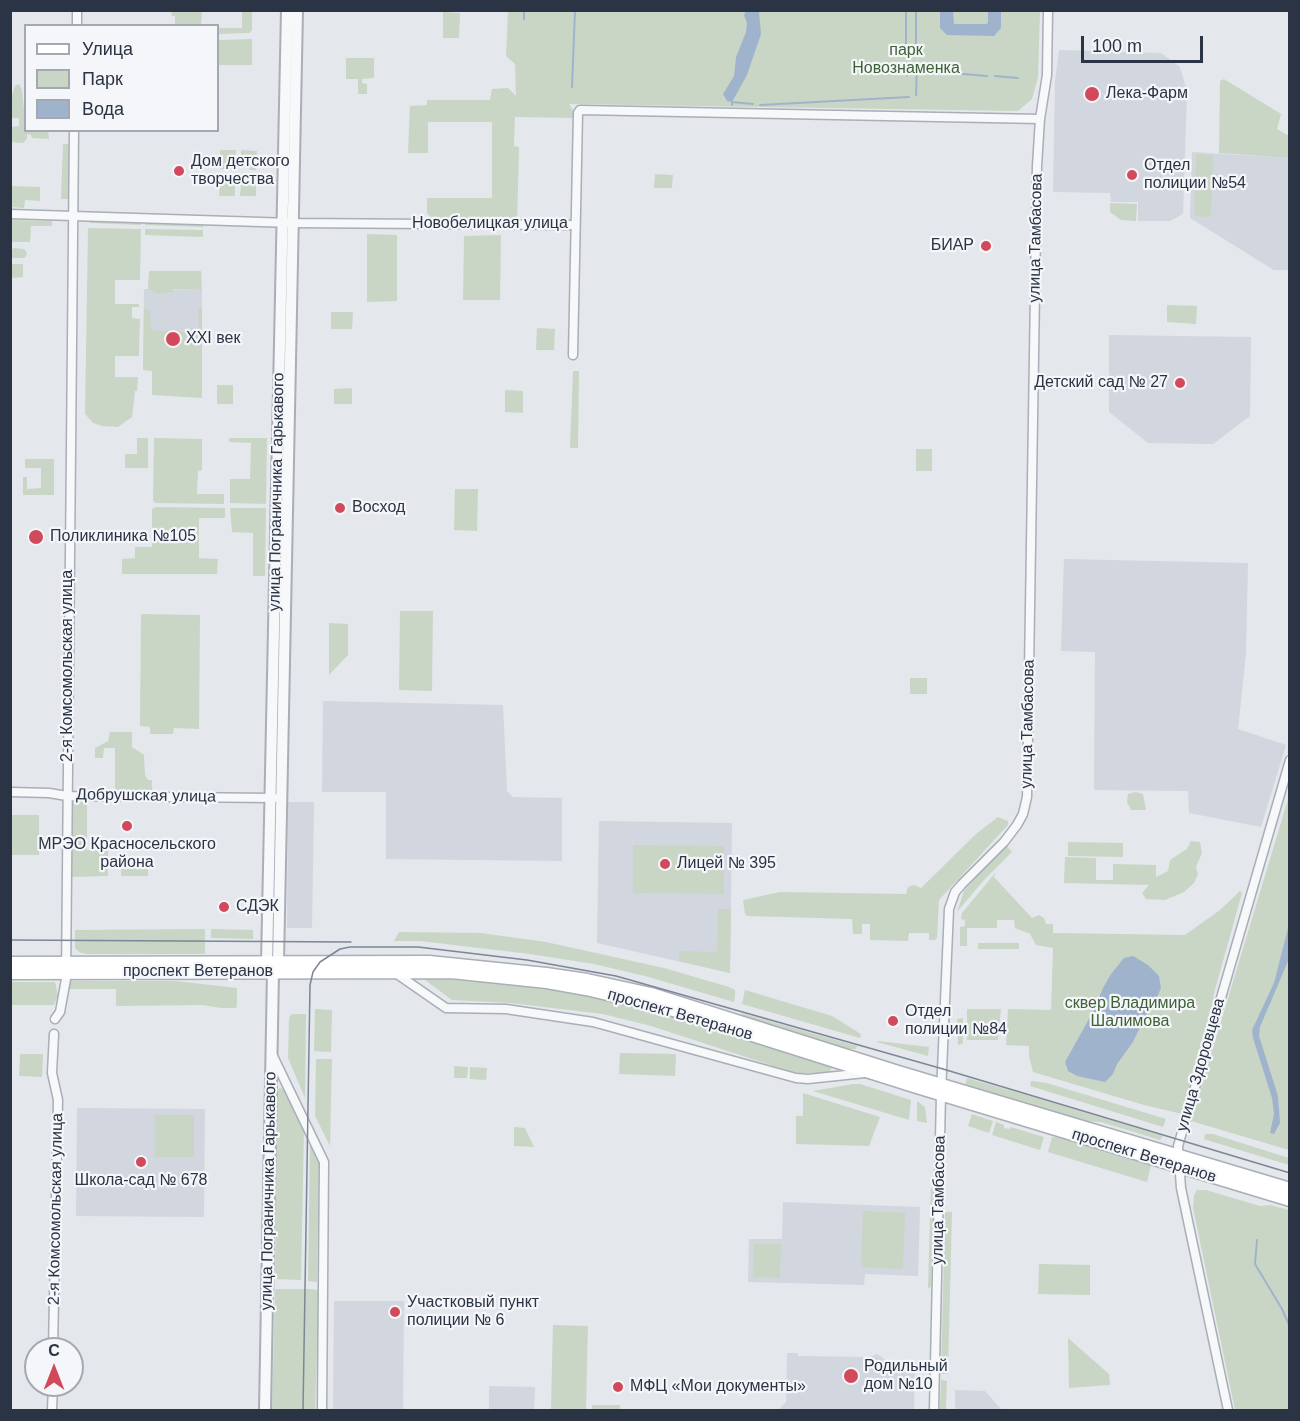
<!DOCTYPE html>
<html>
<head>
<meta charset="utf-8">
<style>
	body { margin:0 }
	#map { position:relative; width:1300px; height:1421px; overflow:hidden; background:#e4e7ec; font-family:Helvetica,sans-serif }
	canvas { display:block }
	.frame { position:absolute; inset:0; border:12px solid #2b3445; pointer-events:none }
	.legend { position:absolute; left:24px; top:24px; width:195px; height:108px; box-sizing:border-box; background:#f4f6f9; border:2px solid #a4a8b1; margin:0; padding:8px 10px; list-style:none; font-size:18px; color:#2b3445 }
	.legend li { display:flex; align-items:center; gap:12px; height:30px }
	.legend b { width:30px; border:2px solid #a4a8b1 }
	.north { position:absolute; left:24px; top:1337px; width:60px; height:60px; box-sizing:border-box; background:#f4f6f9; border:2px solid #a4a8b1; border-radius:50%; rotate:0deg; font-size:16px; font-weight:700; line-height:24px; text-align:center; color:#2b3445 }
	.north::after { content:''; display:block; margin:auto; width:21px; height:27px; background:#d1495b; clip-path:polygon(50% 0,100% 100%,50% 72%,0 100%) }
	.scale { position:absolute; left:1081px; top:36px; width:122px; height:27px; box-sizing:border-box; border:3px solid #2b3445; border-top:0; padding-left:8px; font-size:18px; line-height:21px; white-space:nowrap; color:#2b3445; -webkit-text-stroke:4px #f4f6f9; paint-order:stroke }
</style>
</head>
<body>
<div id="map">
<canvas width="1300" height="1421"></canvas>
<div class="frame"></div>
<ul class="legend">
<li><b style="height:8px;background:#fff"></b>Улица</li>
<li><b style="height:16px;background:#c9d6c5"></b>Парк</li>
<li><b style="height:16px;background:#9fb4cc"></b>Вода</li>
</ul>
<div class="north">С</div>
<div class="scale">100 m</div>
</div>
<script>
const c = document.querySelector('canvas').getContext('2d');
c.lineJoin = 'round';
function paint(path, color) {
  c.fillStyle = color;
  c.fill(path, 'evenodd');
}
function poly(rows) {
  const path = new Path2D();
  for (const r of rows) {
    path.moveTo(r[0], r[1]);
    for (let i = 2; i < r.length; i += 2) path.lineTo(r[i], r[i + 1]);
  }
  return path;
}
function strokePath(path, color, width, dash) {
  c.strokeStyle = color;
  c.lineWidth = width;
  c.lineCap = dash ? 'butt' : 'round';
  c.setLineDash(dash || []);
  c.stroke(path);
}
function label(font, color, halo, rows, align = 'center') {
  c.font = font + ' Helvetica,sans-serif';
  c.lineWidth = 4.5;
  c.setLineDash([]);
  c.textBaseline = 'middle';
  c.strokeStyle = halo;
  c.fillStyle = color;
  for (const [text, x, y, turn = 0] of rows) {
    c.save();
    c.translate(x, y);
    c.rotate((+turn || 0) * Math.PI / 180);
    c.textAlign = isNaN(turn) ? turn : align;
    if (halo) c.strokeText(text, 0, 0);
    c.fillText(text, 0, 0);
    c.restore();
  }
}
paint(poly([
	[1059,50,1161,53,1180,67,1187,91,1183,214,1170,221,1138,221,1138,202,1111,202,1110,193,1053,192,1055,81],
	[1192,152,1289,158,1289,270,1274,270,1190,218],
	[144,289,202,290,201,384,164,371,143,370],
	[1109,335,1251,337,1250,416,1213,444,1148,443,1109,412],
	[1064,559,1248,563,1246,653,1238,729,1286,745,1261,827,1189,813,1188,791,1094,790,1095,652,1061,651],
	[323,701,503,705,507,791,513,797,562,798,562,861,386,859,386,792,322,792],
	[288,802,314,802,312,928,287,928],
	[599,821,732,823,730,973,597,943],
	[77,1108,205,1109,204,1217,76,1216],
	[783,1202,920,1207,918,1276,865,1274,864,1285,748,1282,749,1239,782,1239],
	[334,1301,404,1301,403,1410,333,1410],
	[787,1353,798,1353,798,1356,870,1357,877,1354,894,1366,915,1367,914,1410,778,1410,786,1402],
	[489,1386,535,1387,534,1410,489,1410],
	[955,1390,985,1391,1002,1410,955,1410]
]), '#d2d6de');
paint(poly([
	[171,11,171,10,211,11,202,11,201,26,175,25,175,16,172,16],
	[242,11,252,11,252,30,249,33,218,34,218,28,242,28],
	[508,11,1040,11,1038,77,1032,99,1018,111,569,104,573,110,573,118,515,117,514,146,519,147,517,222,433,219,427,213,427,198,492,198,492,122,428,122,428,153,408,153,410,106,427,105,427,100,490,100,492,89,508,88,516,96,515,64,506,56],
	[443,12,460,13,459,38,443,38],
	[252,39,252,65,219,65,218,40],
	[346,58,374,58,374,78,362,79,362,83,367,84,367,94,358,94,358,79,346,79],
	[1224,79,1281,114,1277,129,1289,136,1289,158,1219,153,1220,81],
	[19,84,22,90,26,130,48,131,49,139,32,138,31,135,27,134,27,139,23,143,11,142,11,127,19,126,19,118,11,118,10,102,15,86],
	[63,144,70,144,69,199,61,199],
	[220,150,236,150,235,161,229,164,226,169,220,169],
	[241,150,257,151,256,170,250,170,247,164,241,161],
	[1196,154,1213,155,1211,217,1194,216],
	[655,174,673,175,672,188,654,188],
	[220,176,226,176,229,182,235,185,235,196,219,196],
	[250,177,256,177,256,196,240,196,241,185,247,183],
	[11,186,40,187,40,201,25,200,24,208,11,207],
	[1110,203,1137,204,1136,221,1121,220,1110,212],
	[90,219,141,221,141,225,89,223],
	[11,220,52,221,52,226,31,226,30,242,11,242],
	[146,221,203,223,203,227,145,225],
	[88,228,141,229,140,280,115,280,115,304,139,304,139,307,132,307,132,318,140,319,139,356,115,356,115,377,138,377,137,391,135,391,132,417,118,427,102,426,93,423,85,414],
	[145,229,203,230,203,237,145,235],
	[367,234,397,235,397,301,367,302],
	[501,235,500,300,463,300,464,236],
	[14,248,24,249,27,253,26,256,24,258,11,258,11,250],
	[11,264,23,264,23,277,11,278],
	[149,271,201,271,202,290,173,289,173,292,158,294,148,289],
	[1167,305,1197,306,1196,324,1167,322],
	[202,307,202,398,152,395,152,371,143,370,144,308,150,310,151,330,184,332,184,330,199,330,198,308],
	[331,312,353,312,352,329,331,329],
	[537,328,555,329,554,350,536,350],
	[573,371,579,371,578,448,570,448],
	[217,385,233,385,233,404,217,404],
	[352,388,352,404,334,404,334,389],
	[505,390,523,391,523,413,505,412],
	[137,438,148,438,148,468,125,468,125,454,137,454],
	[154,438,202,439,202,470,198,471,197,494,224,494,224,504,155,503,153,501],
	[229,438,267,438,266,504,230,503,230,479,250,479,251,443,229,442],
	[916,449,932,449,932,471,916,471],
	[25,459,54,459,54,495,23,495,23,477,27,477,27,489,41,488,41,468,25,468],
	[455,489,478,489,477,531,454,530],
	[155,507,225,508,225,518,199,518,199,558,218,559,217,574,122,574,122,559,135,558,135,547,152,547,152,509],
	[230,508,266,508,265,576,253,576,253,533,232,532],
	[400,611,433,611,432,691,399,690],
	[141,614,200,615,199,729,174,728,173,734,150,734,150,727,140,726],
	[329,623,348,624,348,655,329,675],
	[910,678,927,678,927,694,910,694],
	[110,732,132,732,132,747,144,755,145,775,148,780,152,780,152,790,115,790,115,748,104,748,103,758,95,758,95,748,108,741],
	[1136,792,1143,794,1146,810,1131,810,1127,802,1128,794],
	[1289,796,1289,1150,1191,1121],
	[74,799,87,800,87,850,108,850,108,876,72,877,71,803],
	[11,815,39,815,39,855,11,855],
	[998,817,1008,821,1008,825,939,900,937,938,935,940,929,940,929,933,909,933,908,941,870,940,870,924,862,924,862,934,853,934,852,919,748,916,745,914,743,900,780,892,906,894,908,887,914,885,921,888,976,834],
	[1191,841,1200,842,1202,853,1196,867,1198,874,1194,883,1184,892,1165,900,1146,899,1142,893,1149,885,1064,883,1065,857,1096,858,1096,880,1113,880,1113,864,1156,865,1156,877,1168,871,1170,860,1187,849],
	[1068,842,1123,843,1123,857,1068,856],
	[633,845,724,846,724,894,633,893],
	[1007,846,1012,852,984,880,957,912,964,891,984,868],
	[121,858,148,859,148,876,121,876],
	[996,872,994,877,1032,918,1039,915,1044,918,1046,924,1053,924,1053,933,1185,935,1220,910,1240,891,1242,893,1213,997,1216,998,1182,1114,1144,1105,1033,1072,1029,1056,1029,1046,1006,1045,1008,1009,1051,1010,1053,948,1036,945,1030,934,1015,928,1014,920,997,920,997,928,967,928,967,946,960,946,960,927,965,926,965,920,961,919,962,913],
	[718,909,731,909,730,973,679,961,679,951,717,952],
	[205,929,205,954,86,954,79,952,75,948,75,930],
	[211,929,253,930,253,939,211,938],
	[399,932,481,933,546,942,664,968,729,987,735,990,735,996,734,1002,645,976,594,964,530,954,420,941,394,941],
	[978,943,1019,943,1019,949,978,949],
	[421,977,549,988,641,1005,833,1066,829,1073,795,1073,651,1026,603,1014,510,1003,452,1000],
	[67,981,176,981,237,988,237,1004,236,1008,221,1008,203,1005,116,1006,116,989,67,989],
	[10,982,55,982,58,995,54,1005,11,1005],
	[745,990,832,1016,861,1034,860,1038,742,1004],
	[315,1009,332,1010,331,1052,314,1051],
	[967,1009,1001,1009,998,1040,967,1040],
	[741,1013,857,1046,856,1049,845,1049,744,1017],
	[292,1014,306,1014,305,1098,288,1058,289,1020,290,1016],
	[963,1018,963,1042,962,1044,958,1045,957,1019],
	[878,1041,929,1047,928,1056,877,1042],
	[620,1053,676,1054,675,1076,619,1074],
	[20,1054,43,1054,42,1077,19,1076],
	[316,1059,332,1059,330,1146,315,1116],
	[454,1066,468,1067,467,1078,454,1078],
	[470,1067,487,1068,486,1080,470,1079],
	[967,1078,1043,1100,1163,1136,1160,1140,1101,1122,1083,1121,965,1086],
	[1031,1081,1047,1083,1166,1119,1163,1127,1030,1086],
	[853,1084,860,1084,911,1100,909,1120,813,1091],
	[279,1088,284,1089,304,1130,301,1280,275,1279,277,1092],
	[803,1093,880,1117,869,1146,796,1144,796,1116,803,1116],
	[917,1101,925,1107,927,1123,917,1121],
	[972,1114,993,1121,989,1133,968,1126],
	[155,1115,194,1115,194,1157,155,1157],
	[996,1122,1004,1125,1004,1128,1009,1129,1011,1127,1044,1137,1040,1150,992,1135],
	[514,1127,525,1128,534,1147,514,1146],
	[1205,1134,1213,1134,1289,1158,1289,1165,1210,1141,1204,1139],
	[1052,1137,1076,1139,1152,1161,1147,1182,1048,1152],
	[310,1143,319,1164,317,1282,308,1281],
	[931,1187,933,1191,931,1286,928,1289],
	[1197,1190,1206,1190,1260,1206,1270,1205,1289,1210,1289,1410,1235,1410,1193,1208,1194,1195],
	[863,1211,905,1213,903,1269,861,1267],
	[945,1212,952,1212,948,1374,941,1374],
	[754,1244,781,1244,780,1278,753,1277],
	[1039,1264,1090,1265,1090,1295,1038,1294],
	[275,1289,309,1289,318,1290,319,1292,315,1410,272,1410],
	[553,1325,588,1326,586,1410,551,1409],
	[1068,1338,1109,1374,1110,1385,1069,1388],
	[941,1380,947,1381,946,1410,940,1410],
	[592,1405,620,1405,620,1410,592,1410]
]), '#c9d6c5');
paint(poly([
	[746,11,759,11,761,34,747,75,732,102,727,101,723,94,734,76,736,57,746,32,747,23,744,15],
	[940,11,953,11,954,24,986,24,988,23,988,11,1001,11,1001,28,994,36,947,35,940,28],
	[1289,924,1289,959,1260,1027,1259,1036,1278,1096,1280,1123,1274,1134,1270,1133,1274,1114,1272,1098,1253,1038,1252,1030,1274,983],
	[1133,956,1148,965,1159,976,1161,988,1157,997,1147,1013,1133,1042,1117,1064,1113,1074,1105,1082,1077,1076,1068,1071,1065,1062,1094,1010,1103,988,1111,974,1124,958]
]), '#9fb4cc');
strokePath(poly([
	[906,10,906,56],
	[916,10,916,56],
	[524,19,524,10],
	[907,63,907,75],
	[916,70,987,76],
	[995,76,1018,78],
	[572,87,575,10],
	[916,95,917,64],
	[732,105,732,102,753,104],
	[760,105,909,97],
	[1257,1240,1255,1264,1282,1309,1290,1327]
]), '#9fb4cc', 2);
const minor = poly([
	[77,26,77,10],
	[10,214,292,223,575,225],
	[573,355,578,113,580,110,1040,119],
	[10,792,49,793,67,796,274,798],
	[394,972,446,1008,506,1009,593,1022,796,1078,808,1079,865,1073],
	[55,1019,60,1012,66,979,74,130],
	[272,1054,324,1162,322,1410],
	[53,1349,58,1100,52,1073,54,1034],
	[52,1410,53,1385],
	[934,1410,941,1094,949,909,955,892,962,884,1004,842,1017,825,1023,814,1027,797,1037,166,1040,119,1047,75,1048,10],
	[1228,1410,1181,1188,1178,1146,1290,760]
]);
const tertiary = poly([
	[271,969,267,962,287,10],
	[265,1410,273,972,278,962,297,10]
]);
const secondary = poly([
	[10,963,429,962,546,974,587,980,651,994,898,1072,1290,1189],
	[10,973,451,972,547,982,586,989,667,1008,917,1087,1290,1200]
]);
strokePath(minor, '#a9aeb7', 11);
strokePath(tertiary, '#a9aeb7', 14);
strokePath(secondary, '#a9aeb7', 15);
strokePath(minor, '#f7f8fa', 8);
strokePath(tertiary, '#f7f8fa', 10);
strokePath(secondary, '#fff', 12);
strokePath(poly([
	[10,940,351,942],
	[303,1410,310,985,313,972,320,962,340,949,350,947,418,947,527,960,616,976,943,1069,1290,1173]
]), '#7d8696', 1.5);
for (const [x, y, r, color] of [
	[1092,94,8,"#d1495b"],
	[179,171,6,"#d1495b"],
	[1132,175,6,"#d1495b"],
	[986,246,6,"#d1495b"],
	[173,339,8,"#d1495b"],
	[1180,383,6,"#d1495b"],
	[340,508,6,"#d1495b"],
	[36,537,8,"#d1495b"],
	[127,826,6,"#d1495b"],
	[665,864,6,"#d1495b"],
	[224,907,6,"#d1495b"],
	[893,1021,6,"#d1495b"],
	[141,1162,6,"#d1495b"],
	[395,1312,6,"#d1495b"],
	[851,1376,8,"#d1495b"],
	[618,1387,6,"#d1495b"]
]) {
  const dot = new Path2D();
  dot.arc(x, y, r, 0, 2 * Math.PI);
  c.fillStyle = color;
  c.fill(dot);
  strokePath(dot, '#f4f6f9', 2);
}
label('16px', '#3f6138', '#f4f6f9', [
	["парк",906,51],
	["Новознаменка",906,69],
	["сквер Владимира",1130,1004],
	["Шалимова",1130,1022]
]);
label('16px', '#2b3445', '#f4f6f9', [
	["Лека-Фарм",1106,94],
	["Дом детского",191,162],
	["творчества",191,180],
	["Отдел",1144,166],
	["полиции №54",1144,184],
	["БИАР",974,246,"right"],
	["XXI век",186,339],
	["Детский сад № 27",1168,383,"right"],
	["Восход",352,508],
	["Поликлиника №105",50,537],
	["МРЭО Красносельского",127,845,"center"],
	["района",127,863,"center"],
	["Лицей № 395",677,864],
	["СДЭК",236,907],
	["Отдел",905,1012],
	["полиции №84",905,1030],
	["Школа-сад № 678",141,1181,"center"],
	["Участковый пункт",407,1303],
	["полиции № 6",407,1321],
	["Родильный",864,1367],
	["дом №10",864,1385],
	["МФЦ «Мои документы»",630,1387]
], 'left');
label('16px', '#2b3445', '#f4f6f9', [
	["Новобелицкая улица",490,224],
	["улица Тамбасова",1036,238,-89],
	["улица Пограничника Гарькавого",277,492,-89],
	["2-я Комсомольская улица",68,666,-90],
	["улица Тамбасова",1028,724,-89],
	["Добрушская улица",146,796,1],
	["проспект Ветеранов",198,972],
	["проспект Ветеранов",680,1015,16],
	["улица Здоровцева",1201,1065,-74],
	["проспект Ветеранов",1144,1156,17],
	["улица Пограничника Гарькавого",269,1191,-89],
	["улица Тамбасова",939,1200,-89],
	["2-я Комсомольская улица",56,1209,-89]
]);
</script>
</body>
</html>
